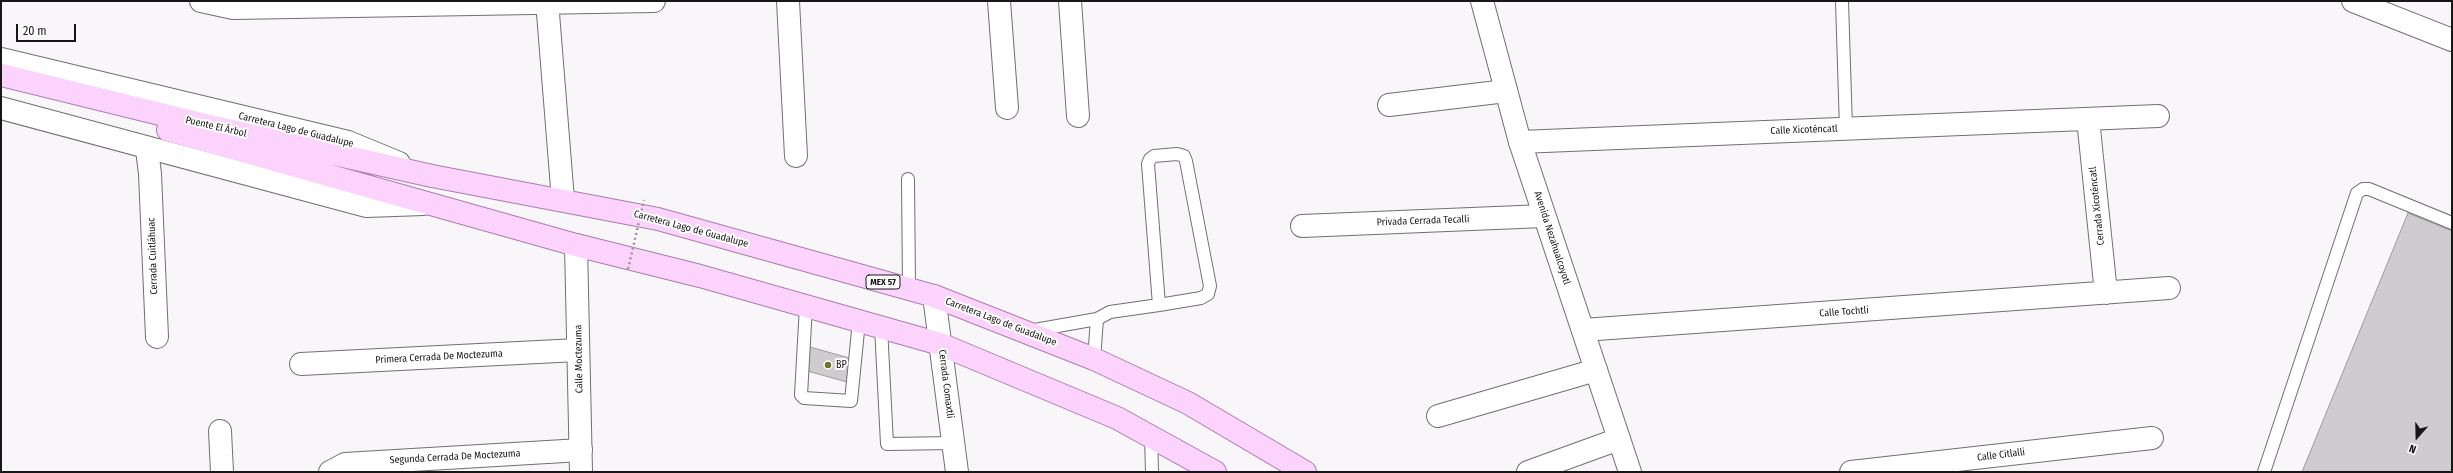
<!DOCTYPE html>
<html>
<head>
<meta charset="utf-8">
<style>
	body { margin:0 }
	#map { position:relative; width:2453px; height:473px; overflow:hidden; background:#f9f6f9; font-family:"Fira Sans Condensed",sans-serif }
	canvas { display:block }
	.frame { position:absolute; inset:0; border:2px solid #181718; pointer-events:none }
	.north { position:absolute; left:2397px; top:417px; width:40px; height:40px; -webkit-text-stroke:3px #fff; paint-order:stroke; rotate:200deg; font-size:11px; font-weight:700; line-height:16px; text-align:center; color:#181718 }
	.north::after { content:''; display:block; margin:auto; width:14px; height:18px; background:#181718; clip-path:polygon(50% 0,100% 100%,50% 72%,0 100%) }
	.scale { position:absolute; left:16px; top:24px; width:60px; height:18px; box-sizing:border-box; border:2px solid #181718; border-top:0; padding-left:5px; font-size:12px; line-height:14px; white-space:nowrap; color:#181718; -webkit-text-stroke:3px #fff; paint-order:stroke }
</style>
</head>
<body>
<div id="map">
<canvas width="2453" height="473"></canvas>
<div class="frame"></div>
<div class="north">N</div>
<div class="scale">20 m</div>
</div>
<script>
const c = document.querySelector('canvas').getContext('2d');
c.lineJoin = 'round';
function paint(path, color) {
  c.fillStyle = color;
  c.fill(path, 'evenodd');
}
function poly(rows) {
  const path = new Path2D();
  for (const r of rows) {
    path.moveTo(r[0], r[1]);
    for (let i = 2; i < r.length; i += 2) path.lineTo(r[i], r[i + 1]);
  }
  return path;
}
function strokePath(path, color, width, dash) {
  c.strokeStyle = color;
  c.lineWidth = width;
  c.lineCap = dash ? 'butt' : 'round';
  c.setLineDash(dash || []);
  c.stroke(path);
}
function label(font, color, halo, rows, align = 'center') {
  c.font = font + ' "Fira Sans Condensed",sans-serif';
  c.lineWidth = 4;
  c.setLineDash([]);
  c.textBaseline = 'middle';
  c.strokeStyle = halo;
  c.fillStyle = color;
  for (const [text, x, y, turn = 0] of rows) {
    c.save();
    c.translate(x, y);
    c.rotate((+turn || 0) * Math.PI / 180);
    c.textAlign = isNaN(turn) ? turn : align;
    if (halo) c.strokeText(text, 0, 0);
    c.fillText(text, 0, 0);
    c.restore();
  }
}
const building = poly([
	[2408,213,2452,231,2452,472,2302,472,2408,213],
	[810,347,853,359,847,382,804,370,810,347]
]);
paint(building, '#cfcccf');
strokePath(building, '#9c9a9c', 1);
const lane = poly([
	[1842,1,1846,129],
	[908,179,909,289],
	[806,306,801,395,804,398,851,401,859,321],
	[881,327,887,444,953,443],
	[1029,331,1097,319,1110,312,1159,305,1201,298,1208,294,1210,286,1186,161,1184,156,1177,154,1154,156,1150,159,1148,164,1159,305],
	[1094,359,1097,319],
	[1151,437,1152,472],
	[2264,472,2357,193,2363,189,2369,189,2452,223]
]);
const street = poly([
	[788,1,796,156],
	[999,1,1007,108],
	[1070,1,1078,116],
	[2353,1,2452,40],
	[1389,105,1506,91],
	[2088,119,2106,293],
	[1520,142,2158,116],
	[147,149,150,174,157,337],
	[1302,226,1544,216],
	[934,296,957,472],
	[1583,330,2169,288],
	[301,364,578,350],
	[1438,416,1596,370],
	[220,431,222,472],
	[330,472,345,464,581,450],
	[1528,472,1619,439],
	[1851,472,2152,438]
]);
const secondary = poly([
	[201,1,233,8,654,1],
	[547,1,563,200],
	[1482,1,1520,142,1630,472],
	[1,59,348,142,399,163],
	[1,108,366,206,423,204],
	[576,245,581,472]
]);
const primary = poly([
	[1,75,205,125,432,176,658,219,934,296,1094,359,1188,403,1305,472],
	[168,130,576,245,700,276,940,344,1117,418,1215,472]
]);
strokePath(lane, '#716f71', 14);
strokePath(street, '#716f71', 24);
strokePath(secondary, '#716f71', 24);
strokePath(primary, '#aa7eab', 24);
strokePath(lane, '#fff', 12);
strokePath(street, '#fff', 22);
strokePath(secondary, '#fff', 22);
strokePath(primary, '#fbd3fc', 22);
strokePath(poly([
	[628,269,644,200]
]), '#979597', 2.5, [2, 3]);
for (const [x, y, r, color] of [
	[828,365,4,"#6d7722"]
]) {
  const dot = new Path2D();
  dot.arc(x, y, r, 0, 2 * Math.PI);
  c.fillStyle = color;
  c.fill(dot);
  strokePath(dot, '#fff', 1.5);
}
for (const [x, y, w] of [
	[883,282,34]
]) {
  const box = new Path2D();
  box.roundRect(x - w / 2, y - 7, w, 14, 3);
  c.fillStyle = '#fff';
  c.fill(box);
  strokePath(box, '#181718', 1);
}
label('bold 9px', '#181718', null, [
	["MEX 57",883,282]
]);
label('10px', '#181718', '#fff', [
	["Puente El Árbol",216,127,13],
	["Carretera Lago de Guadalupe",296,130,14],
	["Calle Xicoténcatl",1804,130,-2],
	["Cerrada Xicoténcatl",2097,206,-96],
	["Privada Cerrada Tecalli",1423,221,-2],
	["Carretera Lago de Guadalupe",691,229,15],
	["Avenida Nezahualcoyotl",1552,238,72],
	["Cerrada Cuitláhuac",153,256,-92],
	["Calle Tochtli",1844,312,-4],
	["Carretera Lago de Guadalupe",1001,322,21],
	["Primera Cerrada De Moctezuma",439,357,-3],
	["Calle Moctezuma",579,359,-91],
	["Cerrada Comaxtli",946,384,83],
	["Calle Citlalli",2001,455,-7],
	["Segunda Cerrada De Moctezuma",455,457,-3]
]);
label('10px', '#181718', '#fff', [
	["BP",836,365]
], 'left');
</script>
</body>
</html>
